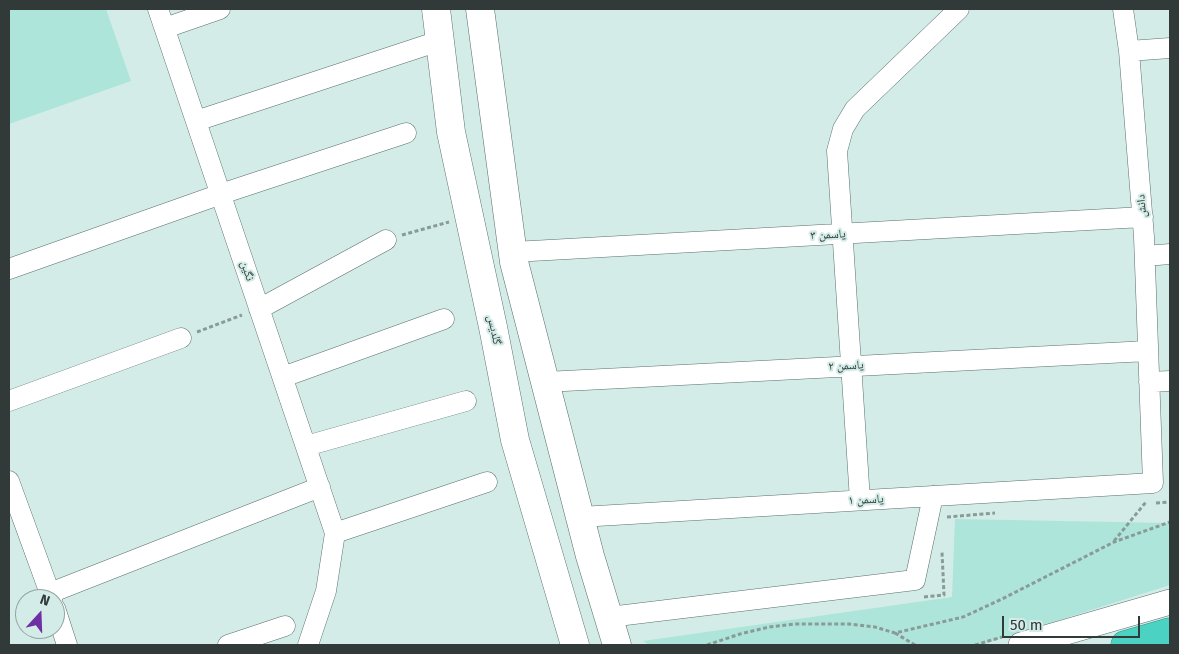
<!DOCTYPE html>
<html>
<head>
<meta charset="utf-8">
<style>
	body { margin:0 }
	#map { position:relative; width:1179px; height:654px; overflow:hidden; background:#d3ece7; font-family:"Fira Sans",sans-serif }
	canvas { display:block }
	.frame { position:absolute; inset:0; border:10px solid #313a38; pointer-events:none }
	.north { position:absolute; left:15px; top:589px; width:50px; height:50px; box-sizing:border-box; background:#d3ece7; border:1px solid #92a5a1; border-radius:50%; rotate:20deg; font-size:14px; font-weight:700; line-height:20px; text-align:center; color:#313a38 }
	.north::after { content:''; display:block; margin:auto; width:18px; height:22px; background:#6f30a6; clip-path:polygon(50% 0,100% 100%,50% 72%,0 100%) }
	.scale { position:absolute; left:1002px; top:616px; width:138px; height:22px; box-sizing:border-box; border:2px solid #313a38; border-top:0; padding-left:6px; font-size:15px; line-height:18px; white-space:nowrap; color:#313a38; -webkit-text-stroke:4px #d3ece7; paint-order:stroke }
</style>
</head>
<body>
<div id="map">
<canvas width="1179" height="654"></canvas>
<div class="frame"></div>
<div class="north">N</div>
<div class="scale">50 m</div>
</div>
<script>
const c = document.querySelector('canvas').getContext('2d');
c.lineJoin = 'round';
function paint(path, color) {
  c.fillStyle = color;
  c.fill(path, 'evenodd');
}
function poly(rows) {
  const path = new Path2D();
  for (const r of rows) {
    path.moveTo(r[0], r[1]);
    for (let i = 2; i < r.length; i += 2) path.lineTo(r[i], r[i + 1]);
  }
  return path;
}
function strokePath(path, color, width, dash) {
  c.strokeStyle = color;
  c.lineWidth = width;
  c.lineCap = dash ? 'butt' : 'round';
  c.setLineDash(dash || []);
  c.stroke(path);
}
function label(font, color, halo, rows, align = 'center') {
  c.font = font + ' "Fira Sans","Noto Naskh Arabic",sans-serif';
  c.lineWidth = 4;
  c.setLineDash([]);
  c.textBaseline = 'middle';
  c.strokeStyle = halo;
  c.fillStyle = color;
  for (const [text, x, y, turn = 0] of rows) {
    c.save();
    c.translate(x, y);
    c.rotate((+turn || 0) * Math.PI / 180);
    c.textAlign = isNaN(turn) ? turn : align;
    if (halo) c.strokeText(text, 0, 0);
    c.fillText(text, 0, 0);
    c.restore();
  }
}
paint(poly([
	[9,9,106,9,131,81,9,124],
	[955,519,1170,523,1170,585,981,645,649,645,643,641,952,597]
]), '#aee5db');
const minor = poly([
	[158,9,335,533,326,591,308,645],
	[165,28,220,9],
	[1129,51,1170,48],
	[196,121,439,41],
	[513,252,1143,217],
	[1145,256,1170,254],
	[9,269,221,194,406,133],
	[259,309,386,240],
	[283,377,444,319],
	[545,382,1148,351],
	[1149,382,1170,381],
	[9,401,181,338],
	[306,446,466,401],
	[9,481,52,599],
	[860,500,837,151,843,129,855,109,959,9],
	[580,517,1153,483,1144,237,1129,51,1123,9],
	[335,533,487,482],
	[50,593,320,487],
	[55,608,67,645],
	[609,617,915,580,933,496],
	[228,645,285,626]
]);
const tertiary = poly([
	[1021,645,1170,602]
]);
const secondary = poly([
	[436,9,451,132,493,327,515,440,575,645],
	[480,9,514,262,590,556,617,645]
]);
const trunk = poly([
	[1125,645,1170,632]
]);
strokePath(minor, '#5a706c', 21);
strokePath(tertiary, '#5a706c', 26);
strokePath(secondary, '#5a706c', 29);
strokePath(trunk, '#269689', 29);
strokePath(poly([
	[402,235,449,222],
	[197,332,242,315],
	[1156,503,1170,502],
	[947,517,995,513],
	[1114,541,1146,502],
	[924,597,944,595,942,552],
	[895,633,915,645],
	[707,645,740,634,769,627,795,624,849,624,875,627,895,633,963,617,1002,599,1114,542,1170,522],
	[975,645,1002,637]
]), '#899b97', 3, [4, 2.5]);
strokePath(minor, '#fff', 20);
strokePath(tertiary, '#fff', 25);
strokePath(secondary, '#fff', 28);
strokePath(trunk, '#4cd2c3', 28);
label('12px', '#313a38', '#d3ece7', [
	["دانش",1142,206,-95],
	["یاسمن ۳",828,235,-3],
	["نگین",247,271,72],
	["گلدیس",494,330,78],
	["یاسمن ۲",846,366,-3],
	["یاسمن ۱",866,500,-3]
]);
</script>
</body>
</html>
